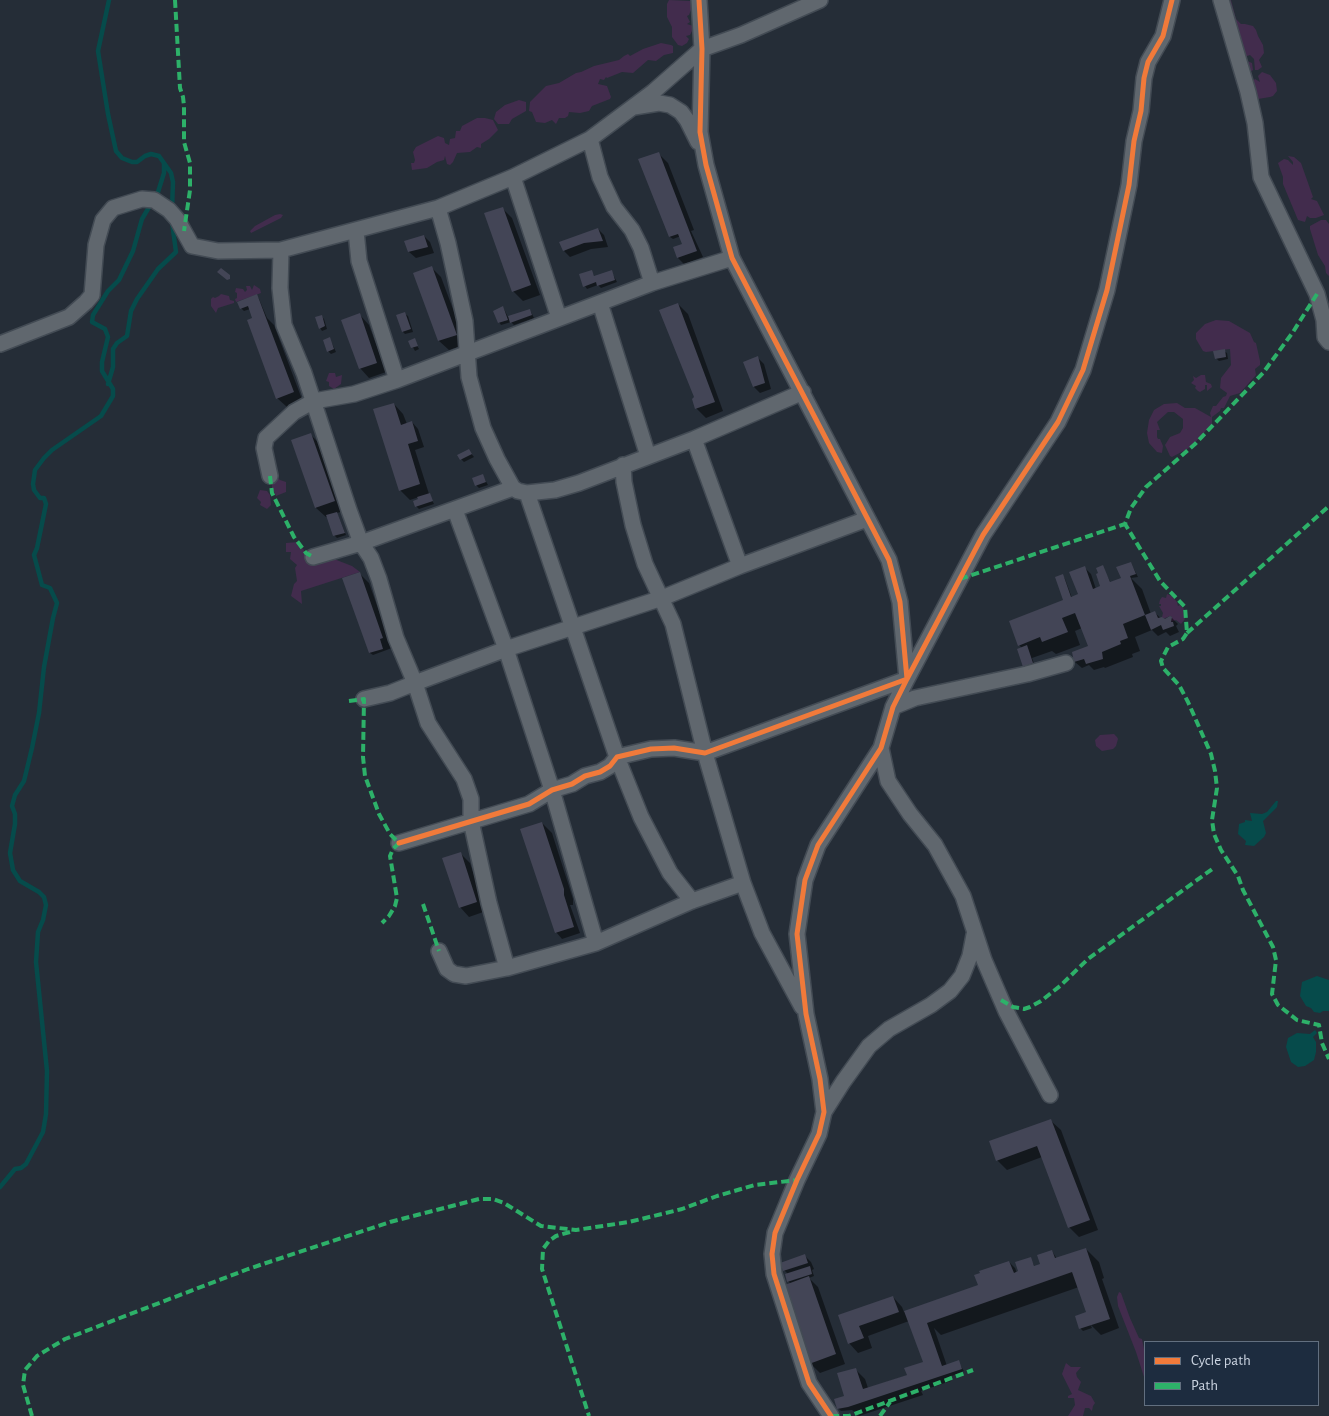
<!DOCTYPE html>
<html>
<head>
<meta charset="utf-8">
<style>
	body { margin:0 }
	#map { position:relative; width:1329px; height:1416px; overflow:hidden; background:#252d37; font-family:"Alegreya Sans",sans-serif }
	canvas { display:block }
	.legend { position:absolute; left:1144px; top:1341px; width:175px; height:65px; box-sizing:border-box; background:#1d2c3f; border:1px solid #626f7f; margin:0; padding:6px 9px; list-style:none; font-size:15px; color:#cad3e0 }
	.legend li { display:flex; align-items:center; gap:10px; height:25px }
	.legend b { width:25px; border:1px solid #626f7f }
</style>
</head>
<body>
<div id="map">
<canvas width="1329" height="1416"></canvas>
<ul class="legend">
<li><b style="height:6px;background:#f17a3a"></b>Cycle path</li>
<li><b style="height:6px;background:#2db169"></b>Path</li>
</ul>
</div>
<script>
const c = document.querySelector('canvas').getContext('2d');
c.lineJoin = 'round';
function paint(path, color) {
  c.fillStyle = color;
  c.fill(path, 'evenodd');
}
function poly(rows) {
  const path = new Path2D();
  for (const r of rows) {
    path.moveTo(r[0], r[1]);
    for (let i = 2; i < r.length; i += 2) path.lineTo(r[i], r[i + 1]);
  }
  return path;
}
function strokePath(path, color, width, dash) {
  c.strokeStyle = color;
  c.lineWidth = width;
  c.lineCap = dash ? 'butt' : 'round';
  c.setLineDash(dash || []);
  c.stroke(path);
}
paint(poly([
	[669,0,691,1,691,10,689,15,687,16,690,22,687,24,693,26,692,31,690,35,686,36,689,39,687,43,682,46,678,45,672,37,672,27,667,17,667,4],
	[1227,0,1231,0,1236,19,1241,24,1245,24,1253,26,1256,30,1258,36,1263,45,1264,53,1259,60,1262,67,1258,70,1255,70,1254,59,1250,55,1247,56,1247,61,1252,63,1253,70,1250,72],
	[661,43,671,45,673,46,673,53,664,55,656,61,648,60,633,73,622,72,607,78,606,77,604,80,600,79,598,84,607,86,611,97,610,99,592,106,589,111,580,113,569,112,568,116,565,118,559,118,556,124,552,120,545,123,536,122,532,112,529,111,530,102,546,86,559,83,576,73,581,72,594,66,619,60,624,56,628,54,630,56,643,49],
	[1262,72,1270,75,1276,83,1277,91,1273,96,1270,97,1258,99,1256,98,1252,82,1255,79,1260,82,1258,76],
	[519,100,526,102,526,111,512,119,509,124,498,124,494,119,496,112,505,105],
	[477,118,485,118,493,120,498,130,489,139,481,144,481,148,477,147,470,152,457,153,453,162,450,165,447,164,445,156,444,160,437,162,427,168,412,170,411,163,414,163,415,160,413,152,416,147,438,136,444,138,445,143,449,145,450,139,455,138,456,131,460,131,462,126],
	[1288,156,1294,157,1301,163,1313,197,1311,199,1317,201,1324,215,1316,218,1310,218,1307,216,1305,222,1298,220,1283,184,1283,177,1278,163,1284,159,1288,160,1293,165,1293,162],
	[280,214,283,215,281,218,251,233,250,231,255,226,275,215],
	[1321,220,1326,220,1329,224,1329,276,1326,273,1325,266,1318,255,1310,229,1310,226],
	[254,285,260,289,261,293,236,302,235,299,237,298,237,293,235,292,236,288,243,289,245,292,247,290,246,286,250,286,252,290],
	[221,294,229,296,230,300,234,301,234,303,218,308,216,313,211,306,211,299,213,297,215,298,219,296],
	[1216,320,1229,321,1250,333,1254,342,1256,343,1260,361,1260,365,1255,369,1256,375,1240,393,1230,396,1224,408,1221,408,1220,411,1212,417,1212,424,1191,447,1172,457,1170,456,1165,445,1170,437,1180,433,1183,428,1183,419,1174,412,1168,412,1157,422,1160,430,1157,430,1157,437,1158,439,1160,439,1163,446,1162,453,1157,452,1149,443,1147,433,1149,420,1154,410,1164,404,1177,403,1185,408,1195,408,1211,417,1210,413,1213,406,1216,406,1223,397,1226,396,1227,393,1220,388,1221,378,1231,365,1230,349,1206,352,1203,351,1196,339,1196,333,1205,324],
	[329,373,335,373,336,377,342,375,341,384,334,389,329,386,329,382,326,381],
	[1201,375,1205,375,1206,382,1211,384,1212,387,1207,391,1207,385,1205,385,1205,389,1200,392,1198,391,1195,388,1196,386,1191,383,1194,380,1193,376,1196,378],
	[277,477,280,480,286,482,286,492,276,496,272,488,272,480],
	[260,490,267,491,270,495,271,505,267,509,260,505,261,502,257,498],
	[298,542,306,553,313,557,334,559,352,566,360,572,301,591,302,604,291,596,294,584,297,581,295,568,297,565,290,559,291,552,286,552,286,543],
	[1167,594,1172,596,1177,602,1178,606,1180,605,1184,609,1183,612,1185,619,1181,624,1176,620,1171,622,1172,617,1170,616,1163,619,1162,617,1163,613,1159,606,1161,606,1161,604,1159,604,1160,600,1162,597,1166,598],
	[1114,734,1117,737,1118,739,1116,746,1113,749,1102,751,1096,746,1095,740,1100,735],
	[1119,1292,1121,1293,1130,1318,1139,1338,1142,1339,1145,1354,1145,1380,1136,1352,1118,1306,1117,1297],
	[1066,1363,1071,1367,1081,1367,1076,1373,1077,1377,1081,1382,1078,1390,1091,1396,1095,1403,1093,1406,1092,1411,1089,1408,1085,1408,1083,1416,1068,1416,1075,1405,1074,1398,1068,1398,1068,1396,1072,1394,1062,1374]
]), '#422c4d');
paint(poly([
	[1276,801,1278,801,1277,807,1263,821,1266,833,1264,837,1254,846,1245,845,1246,841,1238,834,1239,824,1245,822,1245,820,1252,821,1250,813,1262,814,1267,812],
	[1317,976,1329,980,1329,1011,1323,1011,1320,1013,1314,1012,1311,1008,1306,1006,1300,996,1302,982],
	[1315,1030,1317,1033,1313,1037,1316,1042,1316,1052,1314,1060,1305,1066,1298,1067,1291,1062,1286,1047,1288,1038,1297,1033,1310,1034]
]), '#064b4b');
paint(poly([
	[659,154,668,163,694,230,691,231,703,257,684,264,678,258,685,245,681,236,673,239,670,237,640,160],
	[502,208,512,218,540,295,523,301,513,291],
	[598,229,604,235,608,247,591,249,570,257,564,251],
	[424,236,430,242,434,253,416,258,409,252,406,242],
	[432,268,441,277,466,344,449,350,439,341,415,274],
	[591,271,595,277,611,271,617,282,601,288,598,285,587,289,585,286],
	[257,296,259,299,267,318,274,325,303,402,287,407,277,398,254,319,250,309,244,311,241,308],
	[678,304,688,314,723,411,706,418,696,408],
	[503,307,508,317,530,310,534,318,514,325,511,322,501,325,499,322],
	[405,314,408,316,413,332,405,334,403,332],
	[360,315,369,325,386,372,369,378,360,368],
	[321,316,324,319,327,329,322,331,320,328],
	[330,339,336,352,331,354,328,351],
	[414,340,419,349,415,351,410,342],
	[1224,351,1227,353,1228,359,1219,361,1216,358],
	[758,358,764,364,771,389,760,393,754,387,745,362],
	[394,404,403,414,407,424,412,422,418,429,424,447,415,450,429,494,434,504,419,509,416,506,419,500,419,497,410,500,400,490],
	[310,434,320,444,344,511,337,513,346,535,337,538,335,536,328,517,326,517,316,508,292,441],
	[469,451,474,457,464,462,461,459],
	[483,476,488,485,479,488,476,485],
	[1131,563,1138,577,1131,578,1142,589,1151,614,1155,613,1163,620,1172,618,1178,624,1176,626,1179,632,1170,636,1166,632,1158,636,1152,630,1135,637,1140,651,1132,654,1133,657,1105,668,1104,667,1094,670,1089,665,1082,668,1075,662,1074,653,1089,647,1082,628,1075,631,1080,645,1056,654,1052,651,1032,658,1035,666,1027,669,1024,666,1022,648,1019,645,1065,601,1063,576,1065,579,1072,598,1080,595,1085,568,1091,574,1096,589,1103,586,1102,567,1111,583,1122,579],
	[360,574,369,583,392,648,373,655,370,653],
	[542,823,552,833,573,899,573,905,570,905,580,933,562,939,556,932],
	[461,854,470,863,486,911,469,917,460,907],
	[1051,1121,1061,1130,1098,1230,1079,1237,1069,1227,1042,1157,1007,1170,997,1160],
	[1086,1249,1099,1262,1104,1278,1102,1279,1119,1328,1101,1335,1090,1324,1092,1328,1083,1331,1081,1329,1077,1316,1089,1317,1079,1287,941,1335,934,1328,947,1366,958,1362,964,1371,949,1377,951,1381,921,1391,923,1395,859,1416,852,1410,841,1411,838,1408,846,1397,855,1369,865,1379,868,1388,908,1375,926,1367,909,1321,868,1336,872,1348,858,1353,849,1343,839,1316,893,1297,902,1307,904,1312,979,1286,1009,1262,1015,1268,1017,1273,1030,1258,1035,1267,1042,1264,1052,1251,1057,1259],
	[805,1256,811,1262,814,1269,812,1270,814,1276,809,1278,818,1287,845,1364,820,1373,810,1363,791,1284,788,1281,788,1274,784,1270]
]), '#0007');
strokePath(poly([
	[164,163,171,173,173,182,172,209],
	[108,384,113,367,113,349,117,343,127,336,131,311,137,299,158,269,176,252,172,222],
	[0,1187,15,1169,21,1168,26,1164,43,1132,46,1114,47,1071,36,962,38,932,43,920,46,905,44,897,39,892,20,881,13,870,10,853,15,824,15,814,12,806,15,795,24,781,32,748,39,713,44,667,53,618,57,603,50,588,42,585,34,555,37,548,46,504,44,498,40,498,34,490,33,484,35,470,44,458,52,450,101,416,113,396,113,389,102,371,102,362,108,337,105,329,92,322,93,315,108,291,119,280,133,251,142,219,158,192,164,173,164,163,159,156,151,154,145,156,137,162,132,162,122,158,116,151,108,114,98,51,109,0]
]), '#064b4b', 4.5);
paint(poly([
	[659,152,697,251,677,258,673,247,682,244,678,234,669,237,638,159],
	[503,207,531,285,512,292,484,213],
	[598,228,603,241,584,243,563,251,559,242],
	[424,235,428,247,408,252,404,241],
	[432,266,457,335,438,341,413,273],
	[221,268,230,275,230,279,227,280,217,272],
	[592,270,594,276,612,270,615,280,597,286,596,282,583,287,579,274],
	[257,294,294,392,276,399,247,320,252,318,248,306,240,309,237,302],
	[678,303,715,402,695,409,692,399,694,397,659,310],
	[503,306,508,320,498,323,493,311],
	[530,309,532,315,510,323,508,316],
	[405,312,411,329,402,332,396,315],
	[360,313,377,363,359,369,341,320],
	[322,315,325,326,319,329,315,317],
	[330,337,334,349,327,352,323,340],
	[415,338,418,346,411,348,408,341],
	[1225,349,1226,357,1215,359,1213,351],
	[758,356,765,383,753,387,743,362],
	[394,403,401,425,412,421,418,441,408,444,420,484,399,491,373,409],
	[311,433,335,501,315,508,291,440],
	[469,449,472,454,460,460,457,455],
	[483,474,486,482,475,486,472,478],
	[430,493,433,501,415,507,413,501,418,499,417,497],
	[337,512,345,533,333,536,326,515],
	[1131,562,1136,574,1130,576,1145,615,1123,624,1128,638,1120,641,1121,644,1102,652,1103,659,1086,664,1084,659,1074,662,1072,652,1088,646,1075,613,1062,618,1068,632,1042,642,1040,637,1018,646,1009,621,1063,600,1055,577,1063,574,1071,597,1078,594,1069,572,1085,566,1093,589,1100,586,1096,574,1098,573,1096,568,1103,565,1110,582,1121,578,1116,567],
	[360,572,383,638,380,639,383,649,369,653,342,578],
	[1155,611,1158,618,1162,617,1165,619,1170,616,1172,617,1171,622,1173,622,1174,626,1163,630,1161,625,1151,630,1145,615],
	[1027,645,1033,663,1023,667,1017,649],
	[542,822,564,889,564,895,574,927,555,933,520,829],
	[461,852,477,902,459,908,442,858],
	[1051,1119,1090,1220,1068,1228,1037,1146,996,1161,989,1141],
	[1086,1248,1110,1319,1079,1329,1075,1316,1086,1312,1072,1272,927,1323,942,1366,959,1360,962,1369,848,1407,837,1409,834,1399,844,1396,837,1373,856,1368,863,1389,907,1375,904,1368,923,1362,904,1311,978,1285,974,1275,980,1273,979,1271,1009,1261,1014,1273,1018,1271,1015,1262,1031,1257,1034,1266,1040,1264,1037,1255,1052,1250,1055,1258],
	[805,1254,808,1263,783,1271,780,1263],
	[810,1266,812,1274,787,1282,785,1274],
	[809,1276,836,1354,809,1364,782,1286],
	[893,1296,899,1312,859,1326,864,1338,848,1344,838,1315]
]), '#434556');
const street = poly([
	[699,0,702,49,700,132,706,165,732,258,889,560,900,602,907,679,893,707,881,748,818,845,805,880,797,934,806,1014,820,1079,824,1112,819,1134,797,1180,775,1233,772,1254,774,1274,809,1383,831,1416],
	[1221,0,1248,92,1255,123,1261,177,1317,294,1324,320,1325,337,1329,342],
	[634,107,659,103,670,105,681,112,687,120,698,142],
	[590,139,600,177,614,207,632,230,641,248,652,283],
	[513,177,559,318],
	[438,208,448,243,465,321,469,377,483,428,497,459,513,488],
	[356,231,359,261,397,380],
	[281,250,280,288,284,325,304,373,349,510,361,543,371,558,379,579,396,638,415,683,428,723,464,779,471,799,471,821,489,903,507,968],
	[600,303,648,456],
	[0,344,69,317,86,302,92,295,96,245,103,220,113,208,142,199,154,200,169,210,177,219,192,246,218,251,281,250,438,208,513,177,590,139,653,92,702,49,741,35,820,0],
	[694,439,740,566],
	[623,465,624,482,633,525,645,564,673,624,705,753,743,883],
	[270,476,264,448,266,438,294,412,314,401,354,394,397,380,652,283,732,258],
	[527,493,617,757,641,817,670,873,692,901],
	[455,510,506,649,552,790,596,943],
	[313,557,361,543,513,488,518,491,527,493,555,490,579,483,694,439,803,392],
	[364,699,390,693,415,683,506,649,662,598,740,566,867,519],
	[893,707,915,698,1027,674,1066,663],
	[881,748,888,781,910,814,935,845,963,896,984,960,1006,1011,1050,1095],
	[399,843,529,804,552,790,572,784,585,776,600,772,610,766,617,757,651,749,674,748,705,753,907,679,983,535,1058,422,1083,370,1107,290,1129,185,1134,141,1141,111,1144,78,1148,62,1163,36,1172,0],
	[439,951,447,969,454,974,466,976,507,968,596,943,692,901,743,883,762,933,802,1007],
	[824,1112,843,1082,869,1046,889,1029,931,1005,950,991,962,976,970,956,974,935]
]);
strokePath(street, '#434b54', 18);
strokePath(street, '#60676e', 15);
strokePath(poly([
	[175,0,180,88,183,97,184,106,184,142,190,163,190,190,184,231],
	[1317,294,1293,332,1263,373,1195,444,1146,487,1131,508,1125,524,1160,581,1185,607,1187,633,1183,639,1168,647,1161,661,1163,668,1179,685,1188,702,1211,754,1215,771,1217,788,1212,820,1214,834,1221,850,1238,876,1243,890,1273,947,1276,960,1272,994,1278,1005,1297,1020,1319,1025,1322,1043,1329,1059],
	[270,476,272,493,294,537,306,553,313,557],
	[960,579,1125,524],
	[1187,633,1329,506],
	[349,701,364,699,363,757,365,776,379,814,390,834,399,843,393,849,390,856,397,898,395,906,389,916,382,923],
	[423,904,439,951],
	[1001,1000,1013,1007,1024,1009,1030,1007,1041,1001,1060,986,1088,959,1215,867],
	[570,1232,556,1236,549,1241,543,1249,542,1269,589,1416],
	[32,1416,23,1385,25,1370,37,1356,65,1339,248,1269,390,1222,479,1199,493,1199,504,1203,541,1226,576,1230,629,1222,682,1209,717,1196,755,1185,797,1180],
	[831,1416,849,1416,973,1370],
	[880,1416,890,1402]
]), '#2db169', 4, [8, 4]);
strokePath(poly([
	[699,0,702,49,700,132,706,165,732,258,889,560,900,602,907,679,893,707,881,748,818,845,805,880,797,934,806,1014,820,1079,824,1112,819,1134,797,1180,775,1233,772,1254,774,1274,809,1383,831,1416],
	[399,843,529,804,552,790,572,784,585,776,600,772,610,766,617,757,651,749,674,748,705,753,907,679,983,535,1058,422,1083,370,1107,290,1129,185,1134,141,1141,111,1144,78,1148,62,1163,36,1172,0]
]), '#f17a3a', 5);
</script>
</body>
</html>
